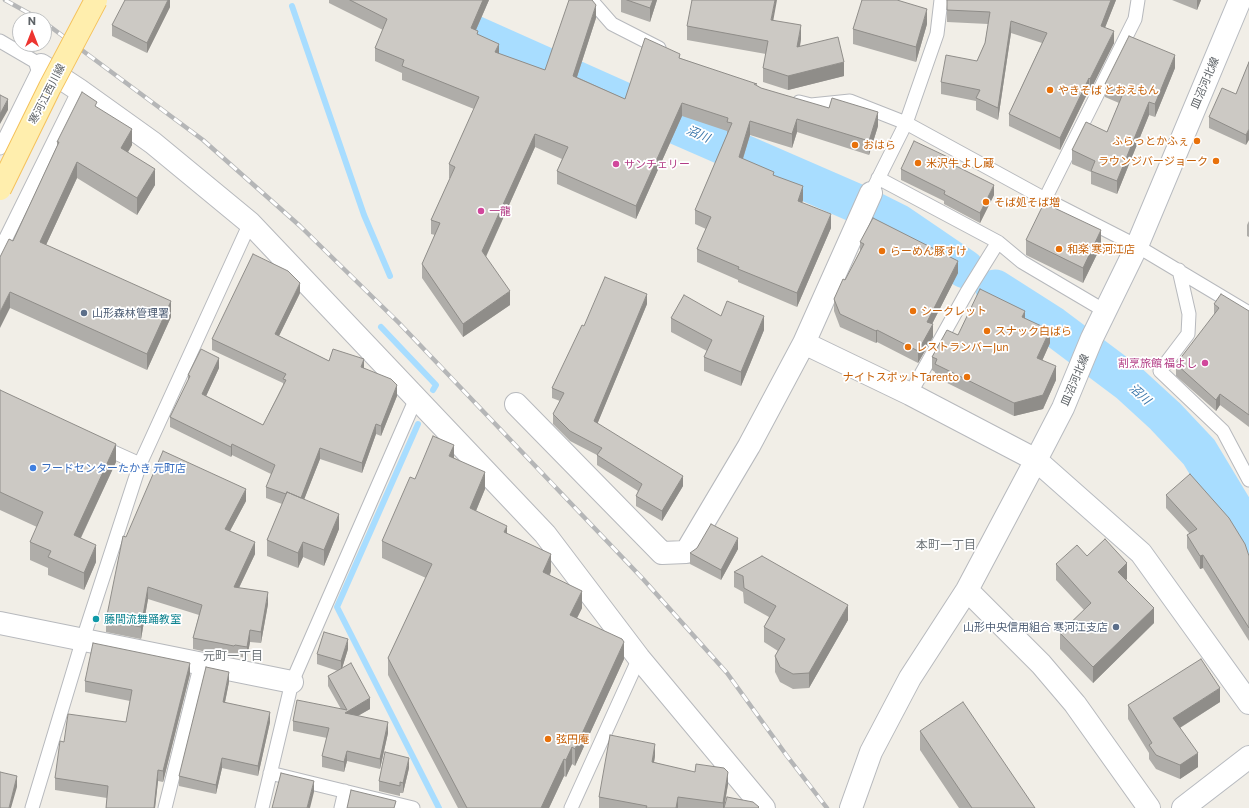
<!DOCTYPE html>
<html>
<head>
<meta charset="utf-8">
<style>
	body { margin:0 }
	#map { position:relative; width:1249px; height:808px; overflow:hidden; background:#f1eee7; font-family:Commissioner,sans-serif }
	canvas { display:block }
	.north { position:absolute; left:12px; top:12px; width:40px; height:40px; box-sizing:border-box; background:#fff; border:1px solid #bfc1c2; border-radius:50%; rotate:0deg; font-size:11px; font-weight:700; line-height:16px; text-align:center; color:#5e6367 }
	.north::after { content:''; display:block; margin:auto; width:14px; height:18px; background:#ed3530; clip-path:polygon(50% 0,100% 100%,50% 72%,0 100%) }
</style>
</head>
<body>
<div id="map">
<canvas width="1249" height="808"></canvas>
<div class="north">N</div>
</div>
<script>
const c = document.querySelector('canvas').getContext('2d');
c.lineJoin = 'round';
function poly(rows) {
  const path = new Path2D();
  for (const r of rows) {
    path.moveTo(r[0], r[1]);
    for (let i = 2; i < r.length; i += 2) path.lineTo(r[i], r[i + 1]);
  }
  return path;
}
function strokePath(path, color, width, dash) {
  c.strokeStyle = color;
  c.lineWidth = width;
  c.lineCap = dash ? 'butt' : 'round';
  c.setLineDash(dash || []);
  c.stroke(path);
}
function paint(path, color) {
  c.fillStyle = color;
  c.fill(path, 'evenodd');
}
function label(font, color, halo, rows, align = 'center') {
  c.font = font + ' Commissioner,"Noto Sans JP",sans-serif';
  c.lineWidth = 3.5;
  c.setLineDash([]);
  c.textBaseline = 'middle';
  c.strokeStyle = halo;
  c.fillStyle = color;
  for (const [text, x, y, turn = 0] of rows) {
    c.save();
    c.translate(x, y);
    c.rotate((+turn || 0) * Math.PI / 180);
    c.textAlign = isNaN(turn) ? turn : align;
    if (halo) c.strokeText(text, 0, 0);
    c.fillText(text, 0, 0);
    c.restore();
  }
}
strokePath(poly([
	[292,6,364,215,390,276],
	[381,327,436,385,433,390],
	[418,424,337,607,439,808]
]), '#a8ddff', 6);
strokePath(poly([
	[402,0,459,28,656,116,865,207,899,224,965,269],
	[995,289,1053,326,1129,383,1165,416,1199,452,1249,535]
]), '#a8ddff', 39);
const service = poly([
	[591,0,612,24,659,48],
	[0,41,41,65,0,148],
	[799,102,811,105,850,101,906,123,1045,199,1137,246,1249,313],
	[878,178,998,242,1022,262,1105,311],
	[875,185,906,123,937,34,941,0],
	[1045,199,1135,19,1138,0],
	[0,250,79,90],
	[1179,270,1189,314,1188,334,1160,371,1223,431,1249,480],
	[910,394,967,292,998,242],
	[100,446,140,464],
	[270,773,413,808],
	[32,808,83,639,140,464,250,223],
	[165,808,201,663],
	[262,808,292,682,417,396],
	[341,808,345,791],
	[571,808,639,658]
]);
const minor = poly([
	[41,65,79,90,153,143,250,223,545,534,639,658,764,808],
	[804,343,910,394,1036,460],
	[516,404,662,553,686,552,749,446,804,343,871,193],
	[0,623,292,682]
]);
const tertiary = poly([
	[967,590,1041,664,1075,704,1149,808],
	[851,808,871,752,910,678,967,590,1036,460]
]);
const secondary = poly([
	[1240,0,1137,246,1092,338,1063,408,1036,460,1141,553,1249,703],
	[1183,808,1249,757]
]);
strokePath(service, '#b7b9bd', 15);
strokePath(minor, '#b7b9bd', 24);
strokePath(tertiary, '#b7b9bd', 24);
strokePath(secondary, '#b8bbc0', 24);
strokePath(service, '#fff', 13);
strokePath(minor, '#fff', 22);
strokePath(tertiary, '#fff', 22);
strokePath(secondary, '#fff', 22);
const rail = poly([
	[5,0,41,20],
	[44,22,203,140,300,226,399,323,643,579,727,673,787,756,827,808]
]);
strokePath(rail, '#b5b6b7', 4.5);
strokePath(rail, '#fff', 3, [9]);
const primaryBridge = poly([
	[0,189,50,87,96,0]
]);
strokePath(primaryBridge, '#f5c25b', 24, []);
strokePath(primaryBridge, '#ffeead', 22);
paint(poly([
	[170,0,170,7,147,53,112,36,112,25],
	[329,0,489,0,476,30,478,35,499,54,545,70,596,18,577,77,625,99,680,58,757,86,761,88,878,126,869,155,797,132,792,148,750,135,743,159,774,175,803,200,802,203,831,228,797,307,738,282,738,280,697,262,697,249,706,229,695,224,695,210,727,135,727,131,682,116,636,219,557,184,557,171,562,159,535,147,486,257,510,305,463,337,422,278,422,264,435,235,431,234,431,220,450,178,449,178,449,164,474,109,402,80,402,73,375,61,375,48,383,30,329,3],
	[621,0,657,0,650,22,621,12],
	[947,0,1116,0,1105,27,1114,43,1090,91,1089,90,1060,150,1009,126,1009,114,1042,43,1011,33,998,120,976,110,976,101,941,94,941,82,977,61,985,43,988,24,947,22],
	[1172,0,1201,0,1197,10],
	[774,20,801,39,800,47,844,76,788,90,763,82,763,68,766,54,687,40,687,26],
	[927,24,916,62,853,44,853,29],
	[1249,62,1246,145,1209,128,1209,117,1236,94],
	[1175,68,1155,117,1149,115,1117,194,1091,184,1091,172,1072,164,1072,150,1107,132,1119,103,1105,97,1105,84],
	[97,108,132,145,128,152,155,185,137,215,77,178,46,245,171,317,147,370,10,308,9,239,13,241,57,146,57,142],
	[952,164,994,195,980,223,944,204,944,201,901,180,901,169],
	[1249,221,1249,237,1247,236,1247,225],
	[1026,240,1101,246,1083,283,1026,255],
	[860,242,958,273,932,324,933,337,918,363,877,342,876,343,840,327,834,311,834,299,845,280,860,251],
	[300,293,279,336,329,361,364,368,397,396,381,436,376,434,362,473,320,459,304,499,339,529,324,566,303,557,298,568,267,556,267,540,282,504,266,498,266,487,271,474,232,455,231,457,170,427,170,417,188,381,188,375,219,368,206,396,263,425,283,385,283,383,212,350,212,339],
	[647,304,597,424,683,486,662,521,636,506,636,496,638,491,597,465,597,455,570,441,553,424,553,414,560,401,552,398,552,388,584,326],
	[1214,304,1249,311,1249,427,1220,405,1216,411,1176,376,1176,364,1214,316],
	[721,316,764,330,741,386,704,371,704,357,707,351,671,332,671,318],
	[1025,318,1050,343,1042,361,1056,380,1043,409,1014,416,935,377,935,372,932,370,932,357,958,335],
	[0,390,116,462,81,538,96,562,84,590,48,575,48,568,30,560,30,542,37,527,0,510],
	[454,458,485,489,476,511,507,534,551,571,550,575,582,608,577,618,624,659,575,766,572,764,566,777,564,776,549,808,458,808,388,675,388,658,426,578,382,558,382,541,415,479],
	[1166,495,1249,556,1249,641,1203,568,1200,569,1187,548,1187,535,1190,534,1166,508],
	[246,501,230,531,255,554,239,588,268,604,261,643,250,642,247,658,235,656,234,658,193,649,193,638,199,615,148,599,141,639,106,632,106,620,126,537],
	[738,549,721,580,690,564,690,553],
	[1087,556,1127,579,1126,580,1154,623,1093,683,1060,649,1060,633,1084,610,1056,580,1056,564],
	[734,572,848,620,809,688,793,689,780,682,775,672,775,656,778,651,764,642,764,627,769,617,744,603,743,592,734,587],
	[348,649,342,668,370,709,358,716,388,733,380,769,347,761,344,772,322,767,322,756,327,738,293,731,293,721,341,709,328,686,328,676,338,671,317,664,317,654],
	[190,674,163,782,158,781,155,808,106,808,107,798,55,790,55,778,64,742,126,722,130,701,85,692,85,681],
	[229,682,225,702,270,722,258,776,222,768,216,794,179,786,179,776],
	[1220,702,1180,728,1198,767,1180,779,1156,769,1149,759,1149,753,1128,719,1128,705],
	[920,731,1035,808,959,808,920,750],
	[655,756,654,762,728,784,724,808,599,808,599,797],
	[409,768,403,793,400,793,400,796,379,791,379,781]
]), '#afada9');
paint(poly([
	[168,0,170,0,170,7,147,53,147,43],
	[483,0,489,0,471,41,471,28],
	[653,0,657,0,650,22,650,8],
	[775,0,777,0,771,33,771,20],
	[1111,0,1116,0,1101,38,1101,26],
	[1197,0,1201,0,1197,10],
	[596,5,596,18,573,89,573,76],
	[927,9,927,24,916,62,916,47],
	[1011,21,1011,33,998,120,998,108],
	[801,25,801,39,797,61,797,47],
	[1114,31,1114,43,1090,91,1090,79],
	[499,44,499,57,495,52],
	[1175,55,1175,68,1155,117,1155,104],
	[844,62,844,76,788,90,788,76],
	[1089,78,1089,90,1060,150,1060,138],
	[8,99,8,110,0,124,0,114],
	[1149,102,1149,115,1117,194,1117,181],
	[682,103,682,116,636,219,636,206],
	[878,112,878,126,869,155,869,141],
	[797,119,797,132,792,148,792,134],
	[750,121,750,135,739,171,739,157],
	[132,129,132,145,121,164,121,148],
	[1249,129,1249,140,1246,145,1246,135],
	[535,134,535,147,482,265,482,251],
	[77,162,77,178,40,258,40,242],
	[155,169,155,185,137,215,137,198],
	[994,185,994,195,980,223,980,213],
	[803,186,803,200,798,215,798,201],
	[831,214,831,228,797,307,797,293],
	[1101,230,1101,246,1083,283,1083,268],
	[958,261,958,273,927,334,927,322],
	[300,283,300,293,275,344,275,334],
	[510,291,510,305,463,337,463,324],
	[10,292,10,308,0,328,0,312],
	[647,294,647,304,594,432,594,421],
	[171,301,171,317,147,370,147,354],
	[1025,311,1025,324,1022,317],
	[764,316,764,330,741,386,741,372],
	[933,324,933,337,918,363,918,351],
	[877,330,877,342,876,343,876,331],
	[1050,330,1050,343,1037,372,1037,358],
	[219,358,219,368,202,405,202,394],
	[364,359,364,370,361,367],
	[1056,366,1056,380,1043,409,1014,416,1014,403],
	[397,385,397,396,381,436,381,426],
	[1220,394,1220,405,1216,411,1216,400],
	[376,424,376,434,362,473,362,463],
	[116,444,116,462,74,552,74,535],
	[232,444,232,455,231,457,231,447],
	[454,445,454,462,449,456],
	[320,448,320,459,300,510,300,500],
	[485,472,485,489,470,525,470,508],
	[683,476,683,486,662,521,662,511],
	[246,489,246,501,225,540,225,529],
	[339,514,339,529,324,566,324,550],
	[507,526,507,543,504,532],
	[738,538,738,549,721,580,721,570],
	[255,542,255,554,234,598,234,587],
	[303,542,303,557,298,568,298,553],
	[96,545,96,562,84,590,84,573],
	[551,554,551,571,543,589,543,572],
	[1203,555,1203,568,1200,569,1200,556],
	[1127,563,1127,579,1118,587,1118,572],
	[148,587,148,599,141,639,141,627],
	[582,591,582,608,570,632,570,615],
	[268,592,268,604,261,643,261,632],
	[848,605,848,620,809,688,809,673],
	[1154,608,1154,623,1093,683,1093,667],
	[250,630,250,642,247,658,247,647],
	[348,639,348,649,341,672,341,661],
	[624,642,624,659,575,766,575,749],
	[190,663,190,674,163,782,163,771],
	[229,672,229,682,223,712,223,702],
	[1220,688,1220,702,1173,732,1173,718],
	[370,698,370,709,345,723,345,713],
	[270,712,270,722,258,776,258,766],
	[388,722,388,733,380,769,380,759],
	[655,744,655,756,652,774,652,762],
	[572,747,572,764,566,777,566,760],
	[347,751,347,761,344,772,344,762],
	[1198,753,1198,767,1180,779,1180,765],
	[222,758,222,768,216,794,216,785],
	[409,758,409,768,403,793,403,783],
	[564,759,564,776,549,808,541,808],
	[158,770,158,781,155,808,154,808],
	[728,772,728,784,724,808,723,808,723,803],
	[17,776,17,787,11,808,9,808],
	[314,781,314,792,310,808,307,808],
	[678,797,678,808,676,808]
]), '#8f8d89');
const building = poly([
	[125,0,168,0,147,43,112,25,125,0],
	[350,0,483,0,471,28,478,31,477,34,499,44,495,52,545,70,569,0,592,0,596,5,573,76,625,99,645,38,680,54,679,58,757,84,754,84,761,88,829,108,832,98,878,112,869,141,797,119,792,134,750,121,739,157,774,172,773,175,803,186,798,201,831,214,797,293,738,269,739,267,697,249,711,217,695,210,732,123,727,122,728,118,682,103,636,206,557,171,568,147,535,134,482,251,510,291,463,324,422,264,440,223,431,220,455,167,449,164,479,97,402,66,404,60,375,48,387,19,350,0],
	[627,0,653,0,650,8,627,0],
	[692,0,775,0,771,20,801,25,797,47,838,37,844,62,788,76,763,68,768,41,687,26,692,0],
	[862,0,897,0,927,9,916,47,853,29,862,0],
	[947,0,1111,0,1101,26,1114,31,1090,79,1089,78,1060,138,1009,114,1047,33,1011,21,998,108,976,98,980,90,941,82,946,55,977,61,985,43,990,12,947,10,947,0],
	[1129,36,1175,55,1155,104,1149,102,1117,181,1091,171,1095,161,1072,150,1086,122,1107,132,1124,91,1105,84,1129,36],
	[1249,62,1249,129,1246,135,1209,117,1222,88,1236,94,1249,62],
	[82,92,97,102,95,106,132,129,121,148,155,169,137,198,77,162,40,242,171,301,147,354,10,292,0,312,0,257,9,239,13,241,59,142,57,142,82,92],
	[0,95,8,99,0,114,0,95],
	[914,141,952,159,950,163,994,185,980,213,944,194,945,191,901,169,914,141],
	[1044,203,1101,230,1083,268,1026,240,1044,203],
	[873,218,958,261,927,322,933,324,918,351,877,330,876,331,840,314,834,299,843,279,845,280,864,244,860,242,873,218],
	[253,254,288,271,300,283,275,334,329,361,333,349,364,359,361,367,391,379,397,385,381,426,376,424,362,463,320,448,301,498,287,492,286,494,266,487,275,465,232,444,231,447,170,417,190,376,188,375,201,349,219,358,202,394,263,425,278,396,286,380,283,379,286,374,212,339,253,254],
	[605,277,647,294,594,421,683,476,662,511,636,496,642,484,597,455,602,448,570,431,553,414,564,393,552,388,582,325,584,326,605,277],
	[980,289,1025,311,1022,317,1050,330,1037,358,1056,366,1043,395,1014,403,935,364,937,359,932,357,947,330,958,335,980,289],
	[1221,294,1249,311,1249,415,1220,394,1216,400,1176,364,1219,308,1214,304,1221,294],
	[684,295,721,316,727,301,764,316,741,372,704,357,712,340,671,318,684,295],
	[0,390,116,444,74,535,96,545,84,573,48,557,51,551,30,542,43,512,0,492,0,390],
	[433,436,454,445,449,456,485,472,470,508,507,526,504,532,551,554,543,572,582,591,570,615,622,639,624,642,575,749,572,747,566,760,564,759,541,808,467,808,388,658,432,564,382,541,410,477,415,479,433,436],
	[163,451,246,489,225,529,255,542,234,587,268,592,261,632,250,630,247,647,235,645,234,646,193,638,202,605,148,587,141,627,106,620,123,536,126,537,163,451],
	[1190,474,1229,518,1245,544,1249,556,1249,628,1203,555,1200,556,1187,535,1197,529,1166,495,1190,474],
	[287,492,339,514,324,550,303,542,298,553,267,540,287,492],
	[711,524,738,538,721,570,690,553,697,548,711,524],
	[1105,539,1127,563,1118,572,1154,608,1093,667,1060,633,1091,603,1056,564,1077,545,1087,556,1105,539],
	[762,556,848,605,809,673,793,674,780,667,775,656,785,639,764,627,776,606,744,588,743,576,734,572,762,556],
	[324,632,348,639,341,661,317,654,324,632],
	[93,643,190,663,163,771,158,770,154,808,106,808,108,786,55,778,60,741,64,742,68,714,126,722,132,690,85,681,93,643],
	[1201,659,1220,688,1173,718,1198,753,1180,765,1156,755,1149,745,1152,743,1128,705,1201,659],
	[351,663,370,698,345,713,388,722,380,759,347,751,344,762,322,756,329,728,293,721,297,700,347,710,328,676,351,663],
	[206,667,229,672,223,702,270,712,258,766,222,758,216,785,179,776,206,667],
	[963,702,1035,808,972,808,920,731,963,702],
	[610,735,655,744,652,762,695,772,696,764,724,768,728,772,723,803,678,797,676,808,646,808,647,806,599,797,610,735],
	[385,752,409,758,403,783,400,782,400,786,379,781,385,752],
	[0,772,17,776,9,808,0,808,0,772],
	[281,773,314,781,307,808,272,808,281,773],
	[351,790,396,801,394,808,347,808,351,790],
	[727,797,753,802,759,807,758,808,724,808,727,797]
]);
paint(building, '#ccc9c4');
strokePath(building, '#8f8d89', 1);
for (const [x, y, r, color] of [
	[1050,90,4,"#e8710a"],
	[1197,141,4,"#e8710a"],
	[855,145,4,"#e8710a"],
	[1216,161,4,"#e8710a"],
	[918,163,4,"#e8710a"],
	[616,164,4,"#d1479c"],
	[986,202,4,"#e8710a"],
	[481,211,4,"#d1479c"],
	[1059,249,4,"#e8710a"],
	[882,251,4,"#e8710a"],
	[913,311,4,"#e8710a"],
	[84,313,4,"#5c6f8a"],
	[987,331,4,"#e8710a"],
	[908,347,4,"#e8710a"],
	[1205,363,4,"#d1479c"],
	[967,377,4,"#e8710a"],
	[33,468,4,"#3f7fe0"],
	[96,619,4,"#0f9aa8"],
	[1116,627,4,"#5c6f8a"],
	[548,739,4,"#e8710a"]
]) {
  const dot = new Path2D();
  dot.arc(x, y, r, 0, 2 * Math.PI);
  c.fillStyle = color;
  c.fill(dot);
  strokePath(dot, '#fff', 1.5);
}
label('11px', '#5e6367', '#fff', [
	["皿沼河北線",1205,83,-67],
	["寒河江西川線",47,94,-63],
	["皿沼河北線",1075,380,-67]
]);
label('11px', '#c56008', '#fff', [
	["やきそば とおえもん",1058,90],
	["ふらっとかふぇ",1189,141,"right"],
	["おはら",863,145],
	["ラウンジバージョーク",1208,161,"right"],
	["米沢牛 よし蔵",926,163],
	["そば処そば増",994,202],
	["和楽 寒河江店",1067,249],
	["らーめん豚すけ",890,251],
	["シークレット",921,311],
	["スナック白ばら",995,331],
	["レストランバーJun",916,347],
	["ナイトスポットTarento",959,377,"right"],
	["弦円庵",556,739]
], 'left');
label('11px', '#b23c85', '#fff', [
	["サンチェリー",624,164],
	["一龍",489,211],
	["割烹旅館 福よし",1197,363,"right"]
], 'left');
label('11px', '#4e5e75', '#fff', [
	["山形森林管理署",92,313],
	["山形中央信用組合 寒河江支店",1108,627,"right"]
], 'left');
label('11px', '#366cbe', '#fff', [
	["フードセンターたかき 元町店",41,468]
], 'left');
label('11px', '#0d838f', '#fff', [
	["藤間流舞踊教室",104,619]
], 'left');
label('italic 12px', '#3e79ac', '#fff', [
	["沼川",698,134,23],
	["沼川",1140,394,42]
]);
label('12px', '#6f7579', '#fff', [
	["本町一丁目",946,545],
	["元町一丁目",233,656]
]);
</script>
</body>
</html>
